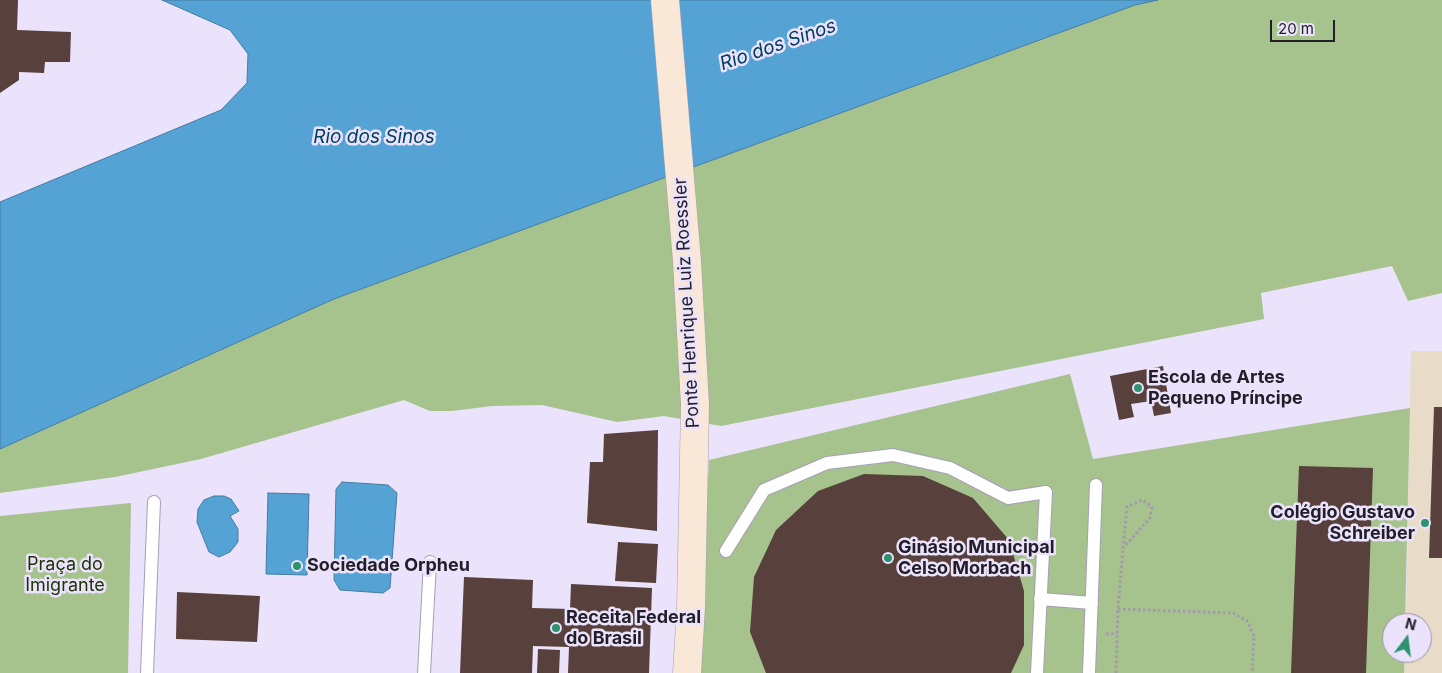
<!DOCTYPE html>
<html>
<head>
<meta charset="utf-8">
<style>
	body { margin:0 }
	#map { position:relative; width:1442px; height:673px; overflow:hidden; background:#ebe2fb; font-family:Inter,sans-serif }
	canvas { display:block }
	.north { position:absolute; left:1382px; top:613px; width:50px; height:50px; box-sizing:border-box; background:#ebe2fb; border:1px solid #9a94a6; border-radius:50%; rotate:15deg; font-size:14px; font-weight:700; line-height:20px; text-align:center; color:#211e27 }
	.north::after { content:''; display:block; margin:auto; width:18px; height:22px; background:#2c936f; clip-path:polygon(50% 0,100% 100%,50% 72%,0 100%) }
	.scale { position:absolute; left:1270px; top:20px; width:65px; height:22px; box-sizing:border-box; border:2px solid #211e27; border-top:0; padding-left:6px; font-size:15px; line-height:18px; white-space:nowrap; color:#211e27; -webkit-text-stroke:4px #ebe2fb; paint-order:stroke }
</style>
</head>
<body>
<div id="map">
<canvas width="1442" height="673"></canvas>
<div class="north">N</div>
<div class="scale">20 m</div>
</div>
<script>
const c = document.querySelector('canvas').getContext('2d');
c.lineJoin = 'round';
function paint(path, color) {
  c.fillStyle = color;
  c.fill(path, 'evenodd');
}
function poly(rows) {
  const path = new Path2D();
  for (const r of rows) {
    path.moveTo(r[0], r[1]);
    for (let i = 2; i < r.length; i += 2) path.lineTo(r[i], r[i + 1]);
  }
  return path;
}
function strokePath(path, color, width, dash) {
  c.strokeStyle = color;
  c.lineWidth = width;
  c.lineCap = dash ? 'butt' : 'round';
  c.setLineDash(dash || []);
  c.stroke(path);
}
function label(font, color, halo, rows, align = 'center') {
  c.font = font + ' Inter,sans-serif';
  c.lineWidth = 5;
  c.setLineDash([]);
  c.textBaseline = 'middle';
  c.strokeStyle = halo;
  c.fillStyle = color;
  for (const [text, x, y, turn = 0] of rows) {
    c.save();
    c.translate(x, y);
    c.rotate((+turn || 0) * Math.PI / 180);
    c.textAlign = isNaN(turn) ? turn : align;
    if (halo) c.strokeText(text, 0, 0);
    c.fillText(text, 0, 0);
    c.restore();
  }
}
paint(poly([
	[1411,351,1442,351,1442,673,1404,673,1405,653,1422,653,1422,623,1406,623]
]), '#e8dcc8');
paint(poly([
	[1158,0,1442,0,1442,293,1408,301,1392,266,1261,293,1264,319,721,426,664,416,617,422,542,405,492,406,452,411,430,411,404,400,201,459,115,477,0,493,0,449,334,299,1135,5],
	[1070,374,1093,459,1410,408,1405,623,1392,623,1392,653,1405,653,1404,673,699,673,709,460],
	[131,503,128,673,0,673,0,516]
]), '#a6c28d');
const water = poly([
	[162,0,1158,0,1135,5,334,299,0,449,0,202,221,110,247,83,248,54,230,30,162,0],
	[342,482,388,485,397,493,390,588,383,593,340,590,334,580,336,489,342,482],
	[268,493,309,494,307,575,266,574,268,493],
	[214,496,224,496,231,499,239,511,230,516,238,529,238,542,230,552,219,557,209,552,197,522,198,509,204,500,214,496]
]);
paint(water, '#55a3d4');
strokePath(water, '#457ba0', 1);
paint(poly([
	[0,0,18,0,17,30,71,32,70,62,45,62,44,73,19,72,19,80,0,93],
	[1163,366,1171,413,1154,416,1151,401,1131,404,1134,417,1119,420,1110,376],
	[1434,407,1442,407,1442,558,1429,558],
	[658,430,657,531,587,523,590,462,603,462,604,434],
	[1299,466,1373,468,1366,673,1291,673],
	[864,474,923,476,973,498,1009,540,1024,591,1024,645,1011,673,766,673,750,632,754,577,776,530,818,491],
	[618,542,658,544,656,583,615,581],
	[464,577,533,580,532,608,570,609,571,584,652,588,649,673,568,673,569,647,533,646,532,673,460,673],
	[177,592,260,596,257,642,176,639],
	[538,649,560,650,559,673,537,673]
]), '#58403c');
const lane = poly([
	[726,551,764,490,827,463,893,455,950,468,1008,498,1046,492,1037,673],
	[1040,599,1092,603],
	[147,673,154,502],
	[424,673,430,562],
	[1089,673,1096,485]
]);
const secondary = poly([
	[665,0,687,261,695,405,691,607,687,673]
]);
strokePath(lane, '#a79fb6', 14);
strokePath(secondary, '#a79fb6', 29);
strokePath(poly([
	[1118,609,1233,613,1247,621,1254,636,1252,673],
	[1106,634,1117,633],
	[1116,673,1118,609,1123,548,1127,507,1142,500,1152,507,1150,518,1123,548]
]), '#a29bae', 3, [2.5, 2.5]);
strokePath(lane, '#fff', 12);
strokePath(secondary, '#f9e8d7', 28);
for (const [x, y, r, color] of [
	[1138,388,5,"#2c936f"],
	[1425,523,5,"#2c936f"],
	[888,558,5,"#2c936f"],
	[297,566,5,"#2c936f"],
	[556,628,5,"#2c936f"]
]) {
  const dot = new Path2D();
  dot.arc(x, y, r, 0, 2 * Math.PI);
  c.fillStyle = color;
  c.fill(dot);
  strokePath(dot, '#ebe2fb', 2);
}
label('18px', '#211e27', '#ebe2fb', [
	["Ponte Henrique Luiz Roessler",687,303,-93]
]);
label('bold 18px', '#211e27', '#ebe2fb', [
	["Escola de Artes",1148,378],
	["Pequeno Príncipe",1148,399],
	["Colégio Gustavo",1415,513,"right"],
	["Schreiber",1415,534,"right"],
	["Ginásio Municipal",898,548],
	["Celso Morbach",898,569],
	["Sociedade Orpheu",307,566],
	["Receita Federal",566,618],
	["do Brasil",566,639]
], 'left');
label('18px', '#1c3200', '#ebe2fb', [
	["Praça do",65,565],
	["Imigrante",65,586]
]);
label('italic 19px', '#004162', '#ebe2fb', [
	["Rio dos Sinos",778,45,-19],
	["Rio dos Sinos",374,137]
]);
</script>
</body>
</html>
